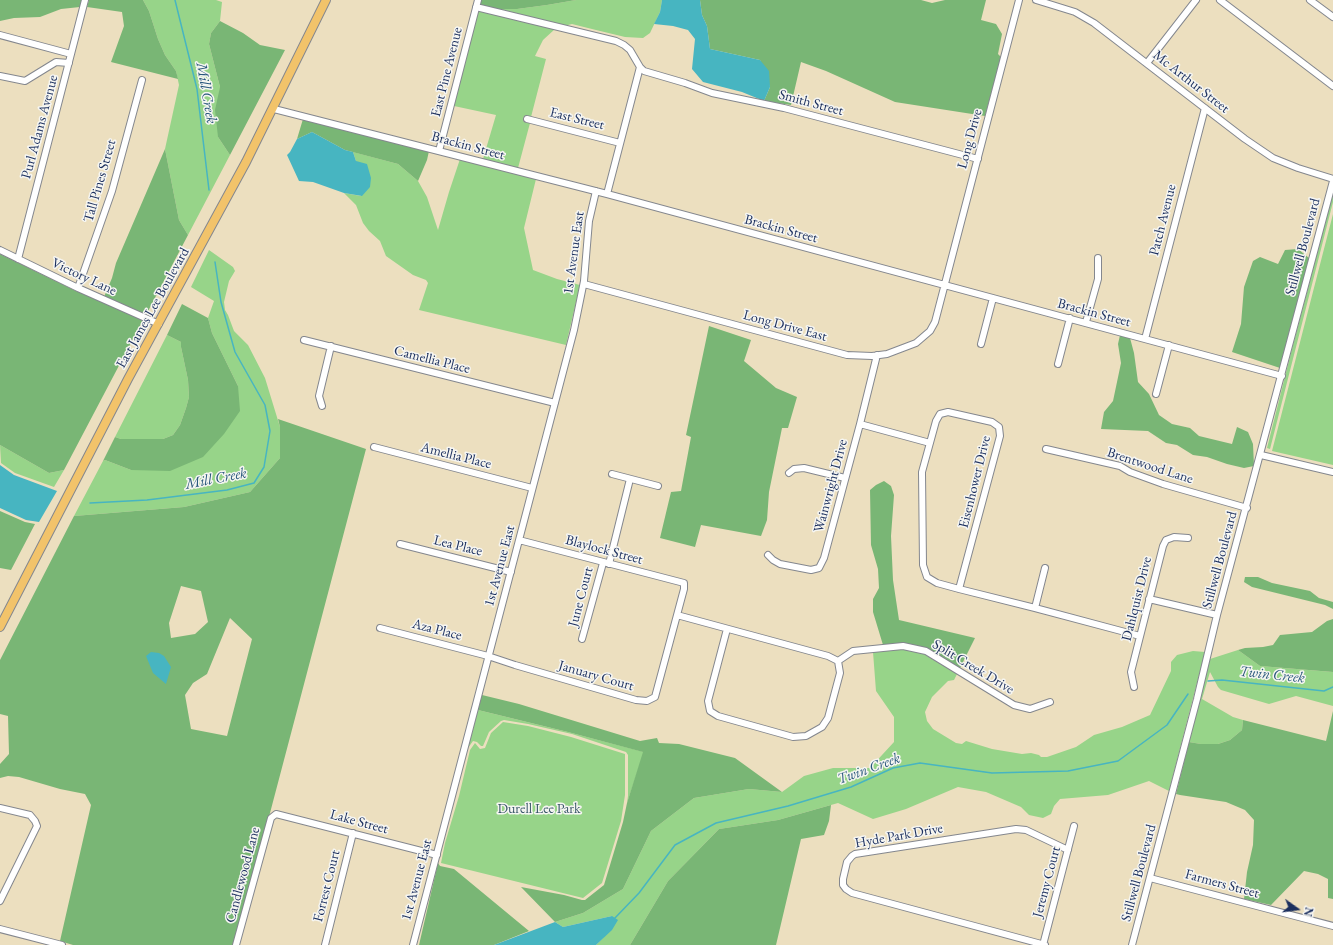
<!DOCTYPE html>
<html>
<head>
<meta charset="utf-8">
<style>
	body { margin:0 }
	#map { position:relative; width:1333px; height:945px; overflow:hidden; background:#ecdfbf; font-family:"EB Garamond",serif }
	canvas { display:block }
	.north { position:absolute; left:1277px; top:889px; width:40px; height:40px; -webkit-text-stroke:3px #f6f6f2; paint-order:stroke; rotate:104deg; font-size:11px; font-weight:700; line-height:16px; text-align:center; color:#1b2f5e }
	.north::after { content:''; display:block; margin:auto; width:14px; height:18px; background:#1b2f5e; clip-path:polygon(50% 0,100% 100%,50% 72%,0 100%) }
</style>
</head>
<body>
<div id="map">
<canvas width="1333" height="945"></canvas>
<div class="north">N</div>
</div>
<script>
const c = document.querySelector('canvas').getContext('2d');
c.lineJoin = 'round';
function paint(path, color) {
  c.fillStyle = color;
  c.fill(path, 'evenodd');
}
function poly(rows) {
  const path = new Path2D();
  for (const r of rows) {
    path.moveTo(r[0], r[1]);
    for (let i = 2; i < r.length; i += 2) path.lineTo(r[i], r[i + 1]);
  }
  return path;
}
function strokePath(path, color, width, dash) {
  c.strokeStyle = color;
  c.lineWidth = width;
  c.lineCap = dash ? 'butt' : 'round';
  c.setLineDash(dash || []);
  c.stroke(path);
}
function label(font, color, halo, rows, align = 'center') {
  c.font = font + ' "EB Garamond",serif';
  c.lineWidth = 3;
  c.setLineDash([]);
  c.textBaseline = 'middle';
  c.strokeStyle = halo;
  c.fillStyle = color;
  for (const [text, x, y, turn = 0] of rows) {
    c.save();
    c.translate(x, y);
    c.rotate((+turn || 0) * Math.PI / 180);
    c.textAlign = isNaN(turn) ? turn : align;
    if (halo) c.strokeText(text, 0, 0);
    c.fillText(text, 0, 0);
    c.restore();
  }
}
paint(poly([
	[143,0,216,0,222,2,220,21,211,33,209,44,220,87,218,137,230,155,188,235,179,220,165,149,179,85,176,71,165,55,158,39,149,11],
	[576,0,662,0,660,12,650,33,643,38,625,37,596,30,572,24,564,26,480,5,498,9,517,9,547,5],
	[478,11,555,29,543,40,535,56,546,59,531,117,524,116,523,121,530,123,518,168,483,159,496,115,454,106],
	[353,152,398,164,418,181,427,197,438,230,449,192,460,159,536,179,524,228,533,270,557,279,580,285,566,345,419,310,428,283,426,280,413,275,386,256,380,241,369,231,363,223,356,205,344,193,361,196,356,161],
	[1333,194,1333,202,1270,449,1267,448,1293,345],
	[1333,214,1333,465,1272,451],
	[209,250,233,267,235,271,229,281,224,302,225,310,228,315,234,331,248,345,265,378,280,427,280,458,250,492,184,507,74,516,103,461,105,460,131,470,238,386,212,333,208,318,214,301,191,287],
	[167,335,181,342,181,347,188,380,189,397,186,408,180,425,173,435,163,439,121,439,115,437],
	[0,445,49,473,64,470,54,487,15,473,1,463],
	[903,649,924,654,957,674,954,680,948,681,932,697,925,712,927,721,933,729,956,743,962,744,966,741,992,749,1022,754,1031,753,1039,755,1041,757,1047,757,1076,747,1094,735,1122,727,1150,715,1171,671,1171,662,1177,655,1193,651,1205,652,1169,791,1149,781,1108,795,1060,799,1054,806,1051,814,1043,818,1029,815,1021,807,986,792,958,787,906,809,873,819,838,803,778,820,719,829,668,881,630,945,596,945,603,938,612,916,563,927,555,922,583,913,623,889,651,831,694,798,749,789,782,792,804,776,833,768,870,768,894,742,894,717,876,691,873,652],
	[1238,650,1260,666,1333,672,1333,706,1296,696,1269,704,1221,690,1218,687,1210,672,1202,699,1233,717,1243,720,1242,730,1230,740,1218,744,1201,744,1189,742,1210,659],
	[478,710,568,732,644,752,627,803,628,796,628,755,626,752,572,734,528,724,504,720,501,721,489,732,483,746,481,746,477,742,473,741,468,748],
	[503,722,528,726,571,737,625,754,625,795,621,821,602,883,583,898,441,863,445,843,459,796,470,750,475,743,480,749,485,748,491,733]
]), '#97d489');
paint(poly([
	[0,0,82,0,80,7,61,9,40,17,14,18,0,21],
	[89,0,143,0,149,11,158,39,165,55,176,71,178,79,111,62,124,26,122,12,87,7],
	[481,0,576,0,547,5,517,9,498,9,480,5],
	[700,0,921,0,932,3,945,0,986,0,981,20,996,24,1002,34,998,54,1001,57,985,116,895,102,826,71,801,62,791,105,764,101,770,87,760,60,710,49,707,26,702,15],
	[220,21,243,33,260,45,285,50,230,155,218,137,215,110,220,87,209,44,211,33],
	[303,119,429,151,427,160,418,181,398,164,345,150,312,132,297,139],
	[165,149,179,220,188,235,146,315,104,297,112,278,116,263],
	[1298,249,1309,258,1280,368,1232,352,1241,324,1244,287,1253,261,1260,257,1278,264,1285,250],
	[0,254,74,290,143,320,64,470,49,473,0,445],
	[182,304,208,318,212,333,238,386,240,411,224,434,203,457,170,471,131,470,105,460,103,461,115,437,121,439,163,439,173,435,180,425,186,408,189,397,188,380,181,347,181,342,167,335],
	[709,326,751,340,744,361,776,388,797,397,788,428,782,428,769,492,767,520,761,536,701,525,695,547,660,538,671,492,681,491,691,437,686,435],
	[1120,335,1130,338,1134,353,1138,382,1149,394,1159,415,1172,424,1190,428,1199,436,1232,444,1237,427,1248,432,1253,444,1254,466,1244,468,1227,464,1207,457,1193,455,1177,445,1166,443,1148,431,1101,429,1104,412,1113,401,1121,363,1118,344],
	[278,419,366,449,270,813,233,945,73,945,60,941,91,805,85,794,60,789,19,777,8,776,0,778,0,764,9,754,8,716,0,714,0,660,74,516,184,507,250,492,280,458,280,427],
	[181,586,201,591,208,622,195,634,171,638,169,623],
	[230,618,252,639,227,736,191,729,185,695,193,683,207,674],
	[884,481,891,486,894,495,891,536,893,580,899,620,975,638,960,668,926,648,904,643,883,645,873,612,873,599,879,588,878,569,871,545,870,490,876,485],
	[0,511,25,522,35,524,11,570,0,568],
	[1245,577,1258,577,1272,583,1310,591,1319,598,1333,602,1333,609,1325,605,1252,587,1244,582],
	[1333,619,1333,672,1260,666,1238,650,1245,648,1263,647,1273,645,1280,635,1312,632,1327,621],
	[482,695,519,704,640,741,657,738,659,743,679,744,735,758,782,792,749,789,694,798,651,831,623,889,583,913,555,922,521,887,564,895,582,900,585,900,604,885,623,822,627,803,643,752,568,732,478,710],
	[1333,711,1333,899,1328,898,1328,879,1318,874,1304,871,1271,905,1244,899,1247,872,1253,845,1254,820,1245,810,1226,802,1180,795,1176,794,1189,742,1201,744,1218,744,1230,740,1242,730,1243,720,1326,741],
	[831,805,829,821,824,835,801,839,776,945,630,945,668,881,719,829,778,820],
	[438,863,440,866,454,869,529,931,494,945,419,945]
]), '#79b675');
paint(poly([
	[662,0,700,0,702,15,707,26,710,49,760,60,769,71,770,87,764,101,742,92,703,82,692,69,695,39,688,30,673,26,654,24,660,12],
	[312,132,345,150,353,152,356,161,367,164,371,178,370,187,362,196,344,193,313,182,299,181,287,155,290,152,297,139],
	[0,465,14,475,57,491,39,522,26,520,0,508],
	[151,652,159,653,164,656,171,667,166,684,153,673,146,656],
	[612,916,618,920,612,930,596,945,494,945,555,922,563,927]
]), '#47b5c1');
strokePath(poly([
	[175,0,197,89,209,190],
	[90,503,147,500,227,490,254,483,264,467,270,431,265,405,235,352,221,302,215,262],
	[1208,681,1222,680,1324,691,1333,687],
	[614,919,639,893,675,845,716,823,788,806,851,787,893,768,920,763,992,773,1068,771,1118,761,1167,725,1188,694]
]), '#47b5c1', 1.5);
const minor = poly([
	[1036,0,1075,12,1094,23,1245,139,1273,158,1298,168,1333,179],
	[1220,0,1333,86],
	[1310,0,1333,17],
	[476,7,616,41,624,45,630,50,640,67,607,194],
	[0,35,71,54],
	[1147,63,1196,0],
	[640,67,644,71,685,83,712,93,784,108,978,159],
	[0,76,25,81,56,62,69,63],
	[274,109,607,194,1282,376],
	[527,119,620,143],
	[439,151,478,0],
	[0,250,78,288,159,324],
	[18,259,85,0],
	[584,284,847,355,872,356,887,354,916,343,930,331,935,322,1019,0],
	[78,288,112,191,142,80],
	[1086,322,1098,279,1098,258],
	[1145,339,1205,108],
	[304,340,555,403],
	[981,344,993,298],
	[1058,364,1070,318],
	[1156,394,1169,345],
	[322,406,319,396,331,346],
	[860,424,930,443],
	[374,447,532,488],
	[1046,449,1120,466,1130,472,1163,484,1247,508],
	[1261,455,1333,472],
	[789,473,794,469,804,468,845,478],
	[612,474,658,486],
	[400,544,511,572],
	[768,555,773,560,780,564,811,570,819,568,824,558,860,424,877,355],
	[609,564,630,479],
	[959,589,1000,436,999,427,992,422,948,412,940,414,936,421,922,472,923,565,927,577,937,583,959,589,1035,608,1140,636],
	[1149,599,1217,615],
	[1035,608,1045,568],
	[677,615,828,656,838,661,840,673,828,718,822,727,806,736,793,737,718,716,710,711,708,701,727,629],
	[380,628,488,656,515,665,636,700,647,701,655,697,684,589,684,583,519,540],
	[582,639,603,563],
	[838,661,853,651,903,646,926,651,1014,705,1030,709,1050,702],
	[1134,687,1131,672,1163,546,1166,540,1174,537,1188,538],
	[0,808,30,815,35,821,37,826,0,901],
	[1150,878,1333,926],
	[0,929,62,945],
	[236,945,271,818,276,814,437,855],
	[325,945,353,833],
	[413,945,574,330,584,281,589,221,596,191],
	[1043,945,1074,826],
	[1045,945,852,893,846,889,843,885,843,879,847,862,852,856,855,854,1016,829,1026,830,1068,850],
	[1132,945,1197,699,1217,615,1333,181]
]);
const major = poly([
	[0,627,128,379,246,162,326,0]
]);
strokePath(minor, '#84878e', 8);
strokePath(major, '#84878e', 10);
strokePath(minor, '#fff', 6);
strokePath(major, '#f2c36a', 8);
label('14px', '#1b2f5e', '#f6f6f2', [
	["East Pine Avenue",447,72,-76],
	["Mc Arthur Street",1191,82,38],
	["Smith Street",811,103,15],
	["East Street",577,119,14],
	["Purl Adams Avenue",40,127,-75],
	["Long Drive",970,139,-75],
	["Brackin Street",468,146,15],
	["Tall Pines Street",100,181,-74],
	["Patch Avenue",1163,220,-76],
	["Brackin Street",781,229,15],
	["Stillwell Boulevard",1303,247,-75],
	["1st Avenue East",574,253,-82],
	["Victory Lane",84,277,25],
	["East James Lee Boulevard",153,308,-61],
	["Brackin Street",1094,313,15],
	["Long Drive East",785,326,15],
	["Camellia Place",432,360,14],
	["Amellia Place",456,456,14],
	["Brentwood Lane",1150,466,18],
	["Eisenhower Drive",975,482,-76],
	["Wainwright Drive",831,486,-75],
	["Lea Place",458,546,14],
	["Blaylock Street",604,550,15],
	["Stillwell Boulevard",1220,560,-75],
	["1st Avenue East",500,566,-75],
	["June Court",581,597,-75],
	["Dahlquist Drive",1137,599,-76],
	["Aza Place",437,630,14],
	["Split Creek Drive",973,667,31],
	["January Court",596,676,16],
	["Lake Street",359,822,15],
	["Hyde Park Drive",899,836,-10],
	["Stillwell Boulevard",1139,873,-75],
	["Candlewood Lane",243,875,-75],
	["1st Avenue East",417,880,-75],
	["Jeremy Court",1047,882,-75],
	["Farmers Street",1222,884,15],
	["Forrest Court",327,886,-76]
]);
label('14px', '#3a5869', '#f6f6f2', [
	["Durell Lee Park",539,809]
]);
label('italic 15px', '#28577c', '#f6f6f2', [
	["Mill Creek",206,93,80],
	["Mill Creek",216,479,-11],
	["Twin Creek",1272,675,6],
	["Twin Creek",869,769,-20]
]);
</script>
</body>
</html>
